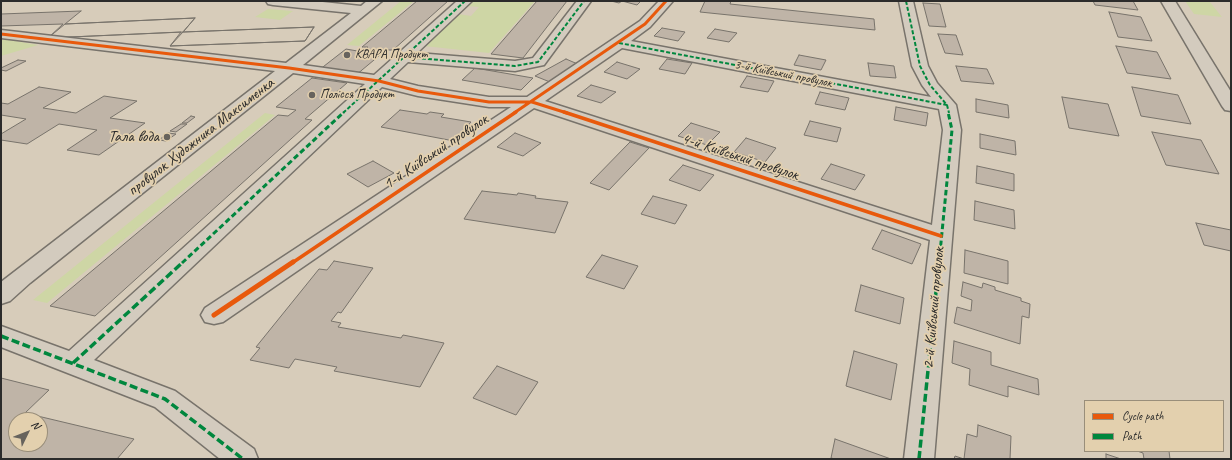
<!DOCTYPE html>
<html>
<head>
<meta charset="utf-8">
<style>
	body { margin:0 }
	#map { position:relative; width:1232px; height:460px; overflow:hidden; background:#d7ccba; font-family:Caveat,sans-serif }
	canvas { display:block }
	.frame { position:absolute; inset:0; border:2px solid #2b2b2b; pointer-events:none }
	.legend { position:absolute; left:1084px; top:400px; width:140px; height:52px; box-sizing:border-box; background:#e3d0ae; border:1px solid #998e7a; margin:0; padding:5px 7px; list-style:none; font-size:12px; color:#2b2b2b }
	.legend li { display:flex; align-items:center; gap:8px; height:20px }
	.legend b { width:20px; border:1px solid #998e7a }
	.north { position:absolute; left:8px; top:412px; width:40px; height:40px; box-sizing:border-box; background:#e3d0ae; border:1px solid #998e7a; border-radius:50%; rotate:47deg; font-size:11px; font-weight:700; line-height:16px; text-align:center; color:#2b2b2b }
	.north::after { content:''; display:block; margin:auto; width:14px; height:18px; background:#67635d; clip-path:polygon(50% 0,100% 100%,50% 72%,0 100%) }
</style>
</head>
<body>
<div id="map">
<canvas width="1232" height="460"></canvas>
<div class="frame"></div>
<ul class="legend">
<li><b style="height:5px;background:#e8590c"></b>Cycle path</li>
<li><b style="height:5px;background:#00873e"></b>Path</li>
</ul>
<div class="north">N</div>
</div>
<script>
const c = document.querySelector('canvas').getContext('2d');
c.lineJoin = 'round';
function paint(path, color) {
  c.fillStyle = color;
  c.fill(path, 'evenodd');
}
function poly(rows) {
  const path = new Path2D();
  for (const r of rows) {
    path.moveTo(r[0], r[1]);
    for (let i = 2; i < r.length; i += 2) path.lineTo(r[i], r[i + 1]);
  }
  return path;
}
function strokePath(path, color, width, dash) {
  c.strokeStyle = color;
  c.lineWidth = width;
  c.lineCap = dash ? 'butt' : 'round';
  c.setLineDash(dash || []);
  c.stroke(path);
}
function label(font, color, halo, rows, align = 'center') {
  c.font = font + ' Caveat,sans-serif';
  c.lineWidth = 3.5;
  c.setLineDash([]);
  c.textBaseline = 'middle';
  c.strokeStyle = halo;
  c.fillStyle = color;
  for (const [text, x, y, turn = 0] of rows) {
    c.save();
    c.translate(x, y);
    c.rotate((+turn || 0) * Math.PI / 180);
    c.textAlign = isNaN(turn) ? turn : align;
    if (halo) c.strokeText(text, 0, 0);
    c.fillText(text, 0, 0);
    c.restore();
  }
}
paint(poly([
	[401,1,414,1,359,46,347,45],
	[471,1,535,1,489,53,424,46,458,14,471,16,479,7,466,6],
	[1185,1,1209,1,1222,17,1194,14],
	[268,9,293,11,280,20,255,17],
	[4,39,38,45,1,56,1,41],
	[265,113,275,115,47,303,33,300]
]), '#ced6a5');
const building = poly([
	[417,1,448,1,393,50,386,50,356,75,319,70,346,49,363,52,368,47,362,47,417,1],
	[537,1,567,1,523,58,491,54,537,1],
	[611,1,641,1,637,5,622,1,619,3,611,1],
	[705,1,731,1,730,4,874,19,875,30,700,12,705,1],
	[1093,1,1133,1,1138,10,1095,5,1093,1],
	[923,3,940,4,946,27,929,26,923,3],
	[81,11,65,24,195,18,183,32,314,27,305,41,170,46,181,32,48,38,63,24,1,26,1,14,81,11],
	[1109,12,1141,17,1152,41,1118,37,1109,12],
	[195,18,183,32,48,38,65,24,195,18],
	[314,27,305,41,170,46,183,32,314,27],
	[662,28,685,32,678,41,654,36,662,28],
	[715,29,737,33,729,42,707,38,715,29],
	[938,34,956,35,963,55,945,53,938,34],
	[1116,46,1157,52,1171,79,1127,73,1116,46],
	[799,55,826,60,821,70,794,65,799,55],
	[566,59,580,65,550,82,535,76,566,59],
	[667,59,692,63,685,74,659,69,667,59],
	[18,60,26,61,6,71,1,70,1,68,18,60],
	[617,62,640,69,627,79,604,72,617,62],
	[868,63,894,66,896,78,870,76,868,63],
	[956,66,987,69,994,84,961,81,956,66],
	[475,68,533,78,521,90,462,80,475,68],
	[747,76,774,81,768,92,740,87,747,76],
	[312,78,347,83,305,119,312,120,95,316,50,306,278,115,288,116,296,110,276,107,312,78],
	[591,85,616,92,601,103,577,96,591,85],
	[39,87,71,92,43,108,76,113,104,96,137,101,110,118,145,123,99,155,67,150,97,130,59,124,27,144,1,140,1,134,26,119,1,115,1,103,8,104,39,87],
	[1132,87,1178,95,1191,124,1141,116,1132,87],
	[820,92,849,98,845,110,815,104,820,92],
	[1062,97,1108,104,1119,136,1069,128,1062,97],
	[976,99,1008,105,1009,118,976,112,976,99],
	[896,107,928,113,926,126,894,120,896,107],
	[400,110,427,114,430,112,444,114,441,117,471,122,454,141,381,127,400,110],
	[191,116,195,117,187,123,182,123,191,116],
	[810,121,841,128,837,142,804,135,810,121],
	[691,123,720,132,707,145,678,136,691,123],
	[181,124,187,124,176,132,170,131,181,124],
	[1152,132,1201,140,1219,174,1166,165,1152,132],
	[168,133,176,134,166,141,159,140,168,133],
	[515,133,541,143,523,156,497,147,515,133],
	[980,134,1015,141,1016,155,980,148,980,134],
	[746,138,776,148,765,162,734,152,746,138],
	[630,142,649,148,609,190,590,183,630,142],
	[373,161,394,173,368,187,347,174,373,161],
	[831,164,865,175,855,190,821,179,831,164],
	[683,165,714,175,700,191,669,180,683,165],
	[977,166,1014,174,1014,191,976,183,977,166],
	[482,191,517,195,518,193,536,196,535,198,568,202,555,233,464,219,482,191],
	[653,196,687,205,675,224,641,214,653,196],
	[975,201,1014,210,1015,229,974,220,975,201],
	[1196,223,1231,230,1231,251,1204,245,1196,223],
	[882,230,921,244,912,264,872,249,882,230],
	[965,250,1008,261,1008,284,964,273,965,250],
	[602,255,638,266,624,289,586,277,602,255],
	[334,261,373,268,341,313,338,312,331,321,341,323,338,327,401,338,403,335,444,343,420,387,334,371,337,367,295,359,289,368,250,360,260,348,256,347,319,269,327,270,334,261],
	[963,282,982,288,983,283,995,287,995,290,1021,298,1021,301,1030,304,1029,318,1022,316,1020,344,954,323,957,307,971,311,972,300,961,296,963,282],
	[861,285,904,298,900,324,855,311,861,285],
	[954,341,991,352,991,365,1038,379,1039,395,1008,386,1008,397,969,385,970,369,952,363,954,341],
	[854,351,897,364,891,400,846,386,854,351],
	[497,366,538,382,516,415,473,398,497,366],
	[1,378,49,390,25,413,134,439,117,459,1,459,1,378],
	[16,420,40,420,40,444,16,444,16,420],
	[978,425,1011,436,1010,459,954,459,955,456,964,459,967,434,977,437,978,425],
	[835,439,891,459,835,459,831,458,835,439],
	[1137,451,1169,451,1170,459,1144,459,1143,453,1137,451],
	[1106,454,1121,459,1106,459,1106,454]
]);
paint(building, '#bfb4a7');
strokePath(building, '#78736b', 1);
const street = poly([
	[266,1,313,1,361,6,367,1,382,1,303,65,374,75,457,1,472,1,417,53,515,61,533,58,577,1,591,1,544,65,515,71,408,62,390,79,418,86,489,97,527,97,640,21,659,1,673,1,650,27,631,41,931,97,922,85,912,66,899,1,913,1,928,66,937,83,956,105,961,130,934,459,904,459,930,240,534,108,223,322,214,324,205,322,201,315,205,308,511,107,489,107,418,96,382,87,94,360,175,391,254,449,258,459,220,459,155,407,1,347,1,326,69,351,365,84,293,73,30,283,10,301,1,304,1,282,275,71,1,38,1,30,286,63,351,13,273,5,268,4,266,1],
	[622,48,939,109,943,130,932,225,545,101,622,48]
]);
const secondary = poly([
	[1161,1,1175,1,1231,92,1231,111,1225,110,1222,106,1161,1]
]);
strokePath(street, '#78736b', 3);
strokePath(secondary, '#78736b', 3);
paint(street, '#d3cbbe');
paint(secondary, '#d3cbbe');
strokePath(poly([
	[906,1,920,66,930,85,947,105,949,113],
	[619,43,947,105],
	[404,57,515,66,538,62,584,1],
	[343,113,465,1]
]), '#00873e', 2, [4, 2]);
strokePath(poly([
	[182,263,344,112],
	[939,263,952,130,948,112]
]), '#00873e', 3, [5.5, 3]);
strokePath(poly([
	[1,336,165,399,243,459],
	[73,363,183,262],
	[919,459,939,262]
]), '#00873e', 3.5, [8, 3.5]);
strokePath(poly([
	[1,34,289,68,379,81,418,91,489,102,532,102,567,113],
	[514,113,645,24,666,1]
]), '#e8590c', 3);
strokePath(poly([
	[564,112,941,236],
	[292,263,516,112]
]), '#e8590c', 3.5);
strokePath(poly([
	[214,315,293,262]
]), '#e8590c', 5);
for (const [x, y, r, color] of [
	[347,55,4,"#67635d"],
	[312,95,4,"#67635d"],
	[167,137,4,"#67635d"]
]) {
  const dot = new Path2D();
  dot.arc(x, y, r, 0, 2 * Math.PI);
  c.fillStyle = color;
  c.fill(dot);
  strokePath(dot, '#e3d0ae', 1.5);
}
label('13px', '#2b2b2b', '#e3d0ae', [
	["КВАРА Продукт",355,55],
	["Полісся Продукт",320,95]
], 'left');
label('13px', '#2b2b2b', '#e3d0ae', [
	["3-й Київський провулок",783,74,11]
]);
label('16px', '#2b2b2b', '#e3d0ae', [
	["Тала вода",159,137]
], 'right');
label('16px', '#2b2b2b', '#e3d0ae', [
	["провулок Художника Максименка",201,137,-38],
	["1-й Київський провулок",436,152,-34],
	["4-й Київський провулок",740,157,18],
	["2-й Київський провулок",934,308,-85]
]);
</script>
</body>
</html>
